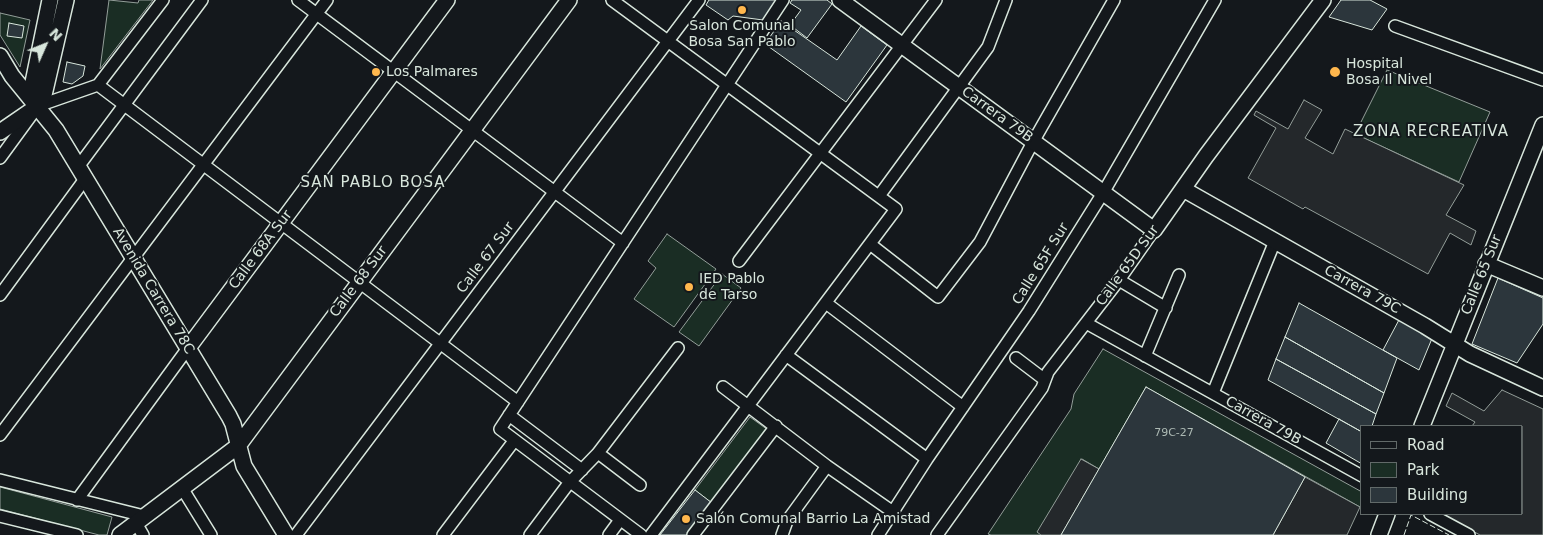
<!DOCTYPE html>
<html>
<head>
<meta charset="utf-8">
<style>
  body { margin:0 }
  #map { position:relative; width:1543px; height:535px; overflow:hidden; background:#14181c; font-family:"DejaVu Sans",sans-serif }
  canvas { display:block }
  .legend { position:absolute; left:1360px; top:425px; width:162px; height:90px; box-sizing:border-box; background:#14181c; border:1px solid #626a69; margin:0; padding:6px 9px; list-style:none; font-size:15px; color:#d8e6dc }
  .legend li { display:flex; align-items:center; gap:10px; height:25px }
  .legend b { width:25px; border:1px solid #626a69 }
  .north { position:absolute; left:20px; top:20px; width:50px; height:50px; -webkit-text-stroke:4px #14181c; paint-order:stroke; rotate:46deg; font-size:14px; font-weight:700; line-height:20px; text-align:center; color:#d8e6dc }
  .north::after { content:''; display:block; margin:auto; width:18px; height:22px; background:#d8e6dc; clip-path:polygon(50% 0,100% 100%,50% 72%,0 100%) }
</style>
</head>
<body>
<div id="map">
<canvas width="1543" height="535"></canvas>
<ul class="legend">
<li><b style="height:6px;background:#14181c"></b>Road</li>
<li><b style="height:14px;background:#1a2d24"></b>Park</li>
<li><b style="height:14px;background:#2c363c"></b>Building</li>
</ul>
<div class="north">N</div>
</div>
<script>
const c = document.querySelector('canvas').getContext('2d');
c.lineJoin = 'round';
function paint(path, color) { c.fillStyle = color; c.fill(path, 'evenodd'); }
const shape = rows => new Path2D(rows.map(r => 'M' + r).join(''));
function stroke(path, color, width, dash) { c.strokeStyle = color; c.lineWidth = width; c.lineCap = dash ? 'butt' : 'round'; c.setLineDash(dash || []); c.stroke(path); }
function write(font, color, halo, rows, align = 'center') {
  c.font = font + ' "DejaVu Sans",sans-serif'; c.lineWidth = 4; c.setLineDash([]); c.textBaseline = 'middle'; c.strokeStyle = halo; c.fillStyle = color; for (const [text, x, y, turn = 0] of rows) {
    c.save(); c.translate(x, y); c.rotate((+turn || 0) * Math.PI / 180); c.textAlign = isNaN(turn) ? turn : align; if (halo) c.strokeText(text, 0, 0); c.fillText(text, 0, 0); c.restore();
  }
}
const green = shape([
  [109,0,138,3,139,0,153,0,100,69,109,0],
  [0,13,30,20,20,67,0,35,0,13],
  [1387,70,1490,112,1459,182,1355,134,1387,70],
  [667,234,716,269,674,327,634,299,656,268,648,261,667,234],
  [722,274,741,288,699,346,679,332,722,274],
  [1103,349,1362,492,1362,502,1360,507,1146,387,1099,469,1082,459,1042,535,991,535,988,534,1071,409,1074,394,1103,349],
  [750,417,768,430,712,503,695,490,750,417],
  [0,487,112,517,107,535,99,535,0,509,0,487]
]);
const parking = shape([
  [1304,100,1322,110,1305,138,1333,154,1345,129,1464,185,1446,215,1476,231,1471,245,1450,233,1428,274,1305,207,1303,209,1248,178,1276,128,1254,115,1256,111,1288,129,1304,100],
  [1502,390,1543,409,1543,535,1480,535,1441,514,1522,514,1522,426,1472,426,1475,422,1446,406,1452,393,1484,411,1502,390],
  [1081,459,1099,469,1061,535,1041,535,1037,532,1081,459],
  [1305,477,1360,507,1347,535,1273,535,1305,477]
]);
const building = shape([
  [709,0,777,0,763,20,733,16,728,20,706,5,709,0],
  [792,0,827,0,832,4,807,38,790,25,801,10,790,3,792,0],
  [1341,0,1370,0,1387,9,1372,30,1329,17,1341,0],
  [781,21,837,60,861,26,887,45,846,102,765,44,781,21],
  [9,23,24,26,22,38,7,36,9,23],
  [67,62,85,66,83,76,72,84,63,82,67,62],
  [1498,278,1543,298,1543,324,1517,363,1472,344,1498,278],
  [1299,303,1397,358,1384,393,1285,337,1299,303],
  [1400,318,1433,336,1419,370,1383,350,1400,318],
  [1285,337,1384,393,1376,414,1276,359,1285,337],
  [1276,359,1376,414,1372,426,1362,426,1362,432,1268,380,1276,359],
  [1146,387,1305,477,1273,535,1061,535,1146,387],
  [1339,419,1362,432,1362,464,1326,443,1339,419],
  [695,490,712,503,688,535,660,535,695,490]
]);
const street = shape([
  [298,0,623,243],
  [612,0,896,209,651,535],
  [1395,26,1543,80],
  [98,85,518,402],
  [0,158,38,106,98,85,163,0],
  [78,167,202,0],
  [879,196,988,47,1006,0],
  [870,244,938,297,980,242,1033,142,1114,0],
  [739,261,936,0],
  [1119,280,1166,308],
  [0,295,85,179],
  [826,303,963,407],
  [1086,323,1362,476],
  [786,355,927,459],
  [1145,356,1179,275],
  [1016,358,1045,380],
  [723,387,827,466,893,512],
  [1213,393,1275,241],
  [509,415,582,470],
  [0,435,327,0],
  [598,453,640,485],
  [0,480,144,516],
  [182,488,211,535],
  [77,500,188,348],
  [1430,514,1469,535],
  [0,516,77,535],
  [136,523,143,535],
  [296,535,699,0],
  [443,535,514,441],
  [530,535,569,483,598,453,678,348],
  [609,535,620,520],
  [641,535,500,429,783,0],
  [693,535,776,426],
  [782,535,787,521,827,466],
  [878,535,927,459,1029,311,1103,193,1215,0],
  [937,535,1042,388,1048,372,1119,280,1154,230]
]);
const secondary = shape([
  [840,0,1154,230,1206,156,1323,0],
  [0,56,12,76,56,130,229,416,233,424,244,466,286,535],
  [30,97,50,0],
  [0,132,38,106,44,95,66,0],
  [1183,189,1425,326,1470,354,1543,388],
  [1486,264,1543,288],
  [188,348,447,0],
  [1422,426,1543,125],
  [120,535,238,446,569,0],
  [1379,535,1387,514]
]);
const fence = shape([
  [1404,535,1411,515,1449,535]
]);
const markers = [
  [742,10,5,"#ffb74d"],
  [376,72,5,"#ffb74d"],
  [1335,72,6,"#ffb74d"],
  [689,287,5,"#ffb74d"],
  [686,519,5,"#ffb74d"]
];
const numberNames = [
  ["79C-27",1174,433]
];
const poiNames = [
  ["Salon Comunal",742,26,"center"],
  ["Bosa San Pablo",742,42,"center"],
  ["Hospital",1346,64],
  ["Bosa Il Nivel",1346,80],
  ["Los Palmares",386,72],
  ["IED Pablo",699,279],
  ["de Tarso",699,295],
  ["Salón Comunal Barrio La Amistad",696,519]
];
const streetNames = [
  ["Carrera 79B",997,115,36],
  ["Calle 68A Sur",261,250,-53],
  ["Calle 67 Sur",486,258,-53],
  ["Calle 65F Sur",1041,264,-58],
  ["Calle 65D Sur",1128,266,-54],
  ["Calle 65 Sur",1482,275,-68],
  ["Calle 68 Sur",359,282,-53],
  ["Carrera 79C",1362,290,29],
  ["Avenida Carrera 78C",153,291,59],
  ["Carrera 79B",1263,421,29]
];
const neighbourhoodNames = [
  ["ZONA RECREATIVA",1431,132],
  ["SAN PABLO BOSA",373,183]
];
paint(green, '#1a2d24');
stroke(green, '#939e99', 1);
paint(parking, '#24282b');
stroke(parking, '#939e99', 1);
paint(building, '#2c363c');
stroke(building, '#d8e6dc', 1);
stroke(street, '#d8e6dc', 14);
stroke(secondary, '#d8e6dc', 18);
stroke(street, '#14181c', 11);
stroke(secondary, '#14181c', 15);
stroke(fence, '#d8e6dc', 1, [6, 2.5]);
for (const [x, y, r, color] of markers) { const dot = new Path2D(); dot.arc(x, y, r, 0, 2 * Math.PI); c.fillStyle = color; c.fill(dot); stroke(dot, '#14181c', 2); }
write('11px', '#adbab4', null, numberNames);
write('14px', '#d8e6dc', '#14181c', poiNames, 'left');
write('14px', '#d8e6dc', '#14181c', streetNames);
c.letterSpacing = '1px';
write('15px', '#d8e6dc', '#14181c', neighbourhoodNames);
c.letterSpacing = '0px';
</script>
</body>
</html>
